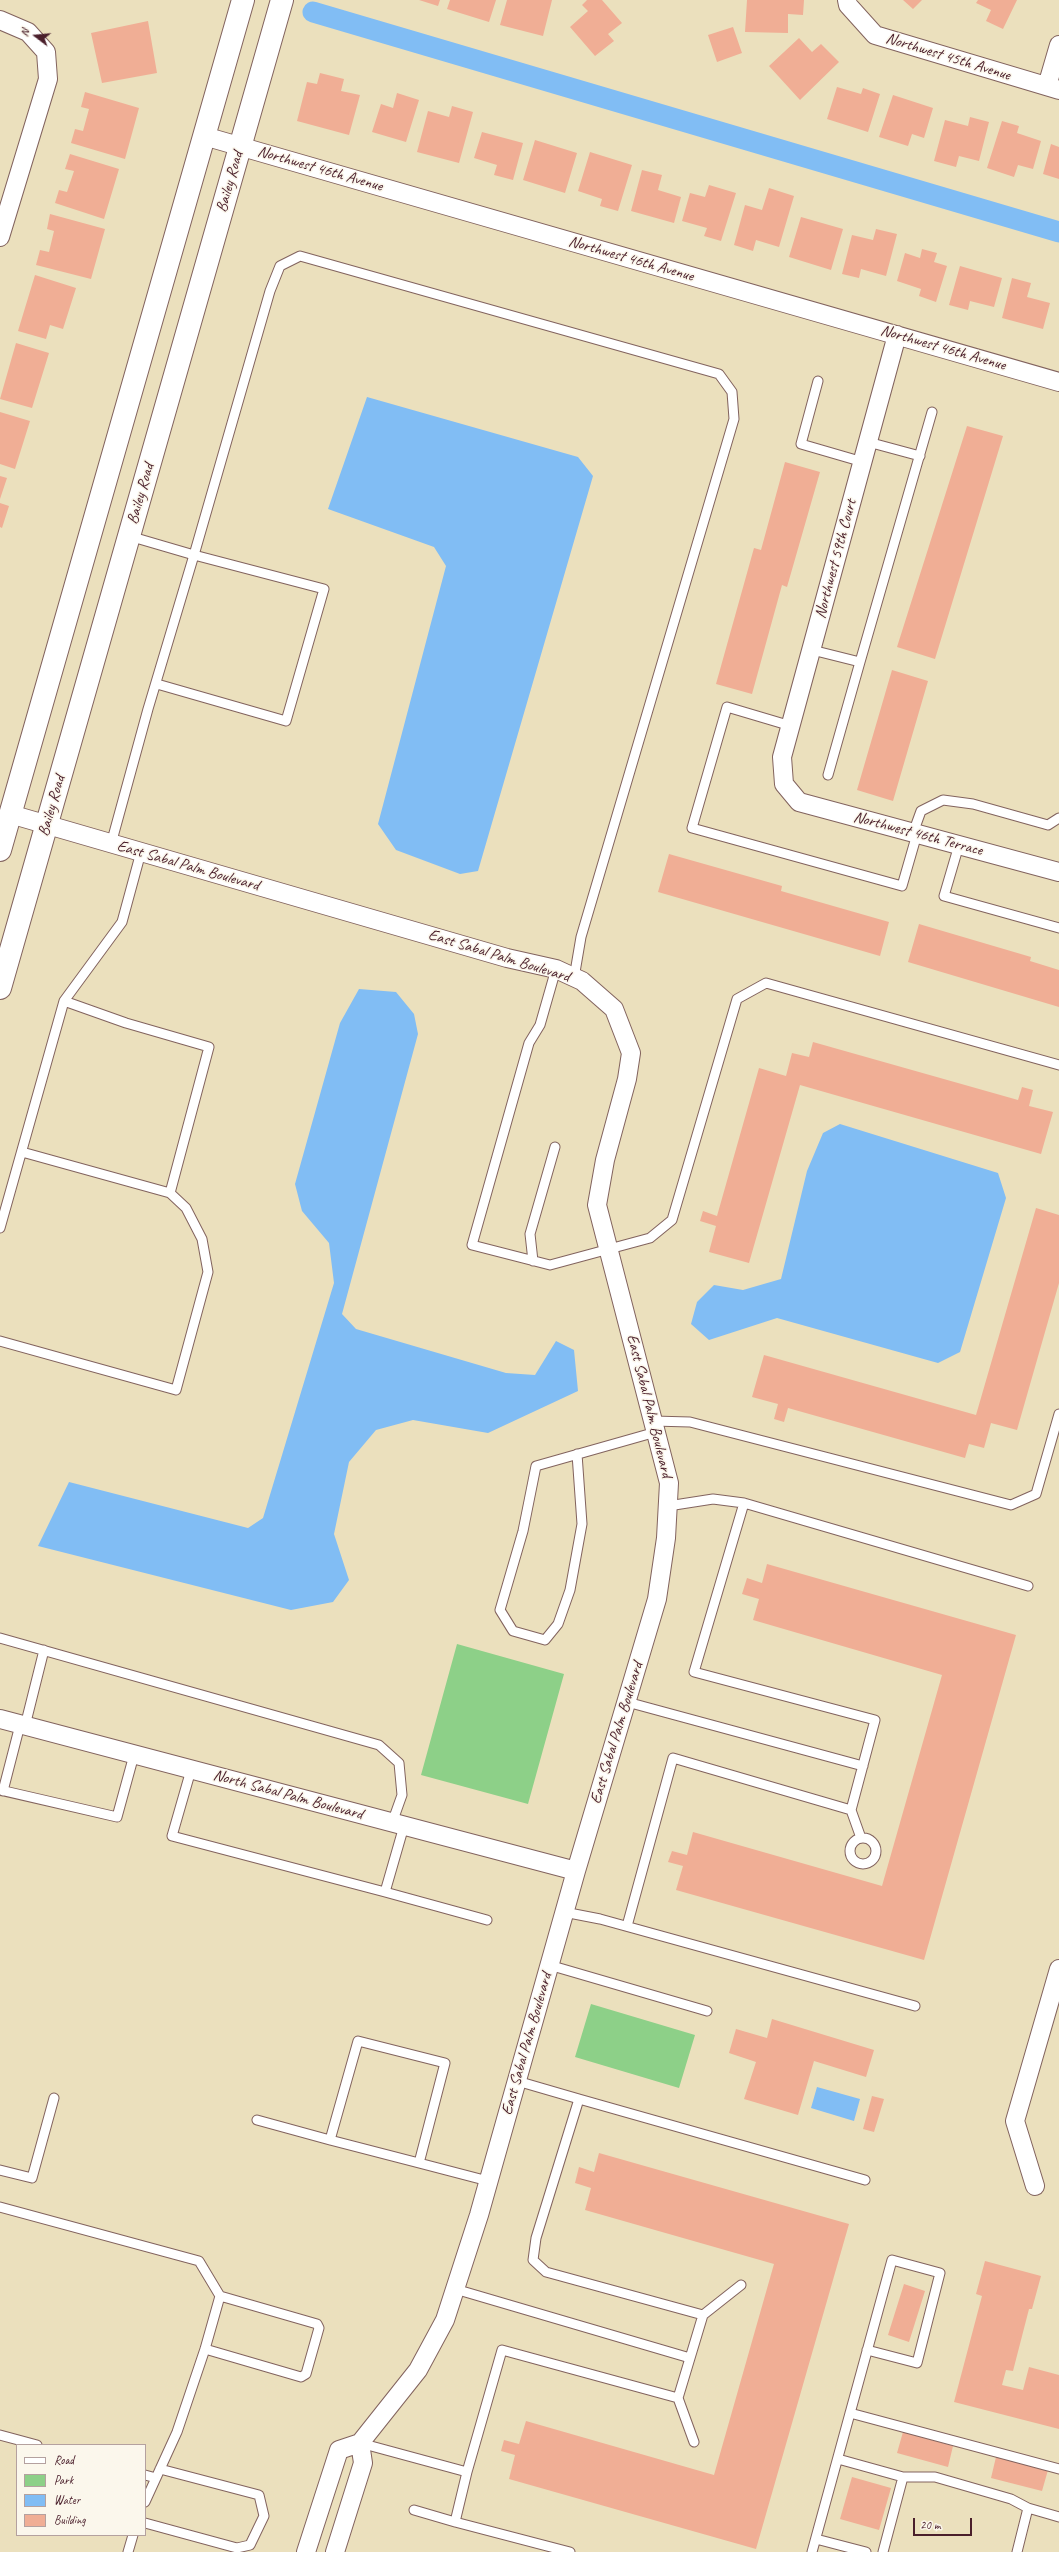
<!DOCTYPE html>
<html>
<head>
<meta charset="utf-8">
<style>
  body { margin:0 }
  #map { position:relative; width:1059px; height:2552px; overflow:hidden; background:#ebe0bd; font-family:Caveat,sans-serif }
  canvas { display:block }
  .legend { position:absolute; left:16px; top:2444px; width:130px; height:92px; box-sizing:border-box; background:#fbf7ec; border:1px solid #b4a19f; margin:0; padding:5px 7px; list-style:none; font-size:12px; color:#4a1f2b }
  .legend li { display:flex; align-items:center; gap:8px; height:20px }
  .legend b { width:20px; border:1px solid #b4a19f }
  .north { position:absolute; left:16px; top:16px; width:40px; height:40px; -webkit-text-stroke:3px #fbf7ec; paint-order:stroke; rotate:286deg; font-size:11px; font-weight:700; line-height:16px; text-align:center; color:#4a1f2b }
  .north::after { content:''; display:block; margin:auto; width:14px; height:18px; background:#4a1f2b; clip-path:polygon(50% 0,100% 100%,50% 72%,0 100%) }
  .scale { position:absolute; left:913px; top:2518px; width:59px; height:18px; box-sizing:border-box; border:2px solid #4a1f2b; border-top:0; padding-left:5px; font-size:12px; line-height:14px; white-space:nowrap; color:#4a1f2b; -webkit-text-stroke:3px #fbf7ec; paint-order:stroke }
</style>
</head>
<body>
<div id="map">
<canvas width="1059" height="2552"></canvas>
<ul class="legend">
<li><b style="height:5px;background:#fff"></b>Road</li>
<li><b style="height:11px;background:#8dd088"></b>Park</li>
<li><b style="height:11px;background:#81bdf4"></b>Water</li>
<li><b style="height:11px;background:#f0ae95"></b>Building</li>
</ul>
<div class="north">N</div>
<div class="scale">20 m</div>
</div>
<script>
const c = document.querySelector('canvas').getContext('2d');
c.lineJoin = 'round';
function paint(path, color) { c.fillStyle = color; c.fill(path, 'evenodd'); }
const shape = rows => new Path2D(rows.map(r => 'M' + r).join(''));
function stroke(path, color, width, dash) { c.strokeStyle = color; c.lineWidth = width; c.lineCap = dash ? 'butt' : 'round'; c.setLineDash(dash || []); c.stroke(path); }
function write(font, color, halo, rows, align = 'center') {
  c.font = font + ' Caveat,sans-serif'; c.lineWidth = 3; c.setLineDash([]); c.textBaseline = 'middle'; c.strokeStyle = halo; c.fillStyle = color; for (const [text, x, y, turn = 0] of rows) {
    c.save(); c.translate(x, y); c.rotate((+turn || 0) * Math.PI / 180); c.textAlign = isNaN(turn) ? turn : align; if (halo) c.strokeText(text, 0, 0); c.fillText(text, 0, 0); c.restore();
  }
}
const green = shape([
  [457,1644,564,1674,528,1804,421,1775],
  [591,2004,695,2035,679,2088,575,2057]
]);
const water = shape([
  [367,397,578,457,593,476,478,871,460,874,396,850,378,824,446,566,434,547,328,509],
  [359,989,396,992,414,1014,418,1034,342,1314,356,1329,506,1373,535,1375,556,1341,574,1350,578,1391,488,1433,413,1420,376,1430,349,1462,334,1534,349,1580,333,1602,291,1610,38,1546,69,1482,248,1528,263,1518,334,1283,329,1243,302,1211,295,1184,340,1023],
  [840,1124,998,1173,1006,1198,960,1352,938,1363,777,1318,709,1340,691,1324,697,1302,714,1285,743,1290,781,1279,807,1171,823,1133],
  [817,2087,860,2099,854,2121,811,2108]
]);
const canal = shape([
  [313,12,1059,232]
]);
const building = shape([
  [419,0,440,0,438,6],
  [450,0,496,0,489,22,447,9],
  [507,0,552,0,543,36,500,25],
  [587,0,602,0,622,23,608,34,614,41,595,56,570,27,588,11,582,5],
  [747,0,804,0,803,15,788,14,788,33,745,32],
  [903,0,922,0,913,9],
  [978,0,1017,0,1003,29,986,21,991,10,976,3],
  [148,21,157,73,102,83,91,33],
  [733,27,742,53,717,62,708,35],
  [799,38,812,52,821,44,839,62,800,100,769,66],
  [320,73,344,79,341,91,360,95,349,135,297,121,307,82,317,84],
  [837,87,861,94,863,88,880,94,868,132,827,119],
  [85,92,139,108,125,159,71,143,75,129,83,131,89,109,81,107],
  [397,93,419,100,406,142,372,132,381,104,393,108],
  [893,95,933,108,924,138,912,134,908,146,879,137],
  [452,106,473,112,459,163,417,152,428,111,449,117],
  [970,117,989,122,979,161,959,156,956,167,934,161,945,120,968,126],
  [1002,121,1019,126,1017,133,1041,141,1033,169,1018,165,1014,177,987,168],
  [482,132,523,143,513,180,494,175,497,165,474,158],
  [535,140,577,153,565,193,523,180],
  [1051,144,1059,147,1059,179,1043,174],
  [590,152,632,165,618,211,600,206,602,199,578,191],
  [70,154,119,169,104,219,55,203,59,190,67,192,74,171,65,169],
  [642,170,662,175,658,190,681,197,674,223,631,211],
  [709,185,736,193,721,241,704,236,707,228,682,221,690,193,705,197],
  [769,188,794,196,779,247,756,240,753,251,734,245,745,205,762,210],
  [50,214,105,229,91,279,36,265,40,250,49,252,54,231,47,229],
  [801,217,843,229,831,270,789,257],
  [876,229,897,234,886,276,861,269,859,278,842,274,852,235,873,240],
  [922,249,937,253,934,262,947,266,936,302,919,296,921,289,897,281,905,253,920,258],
  [960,266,1002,278,994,307,970,301,968,310,949,305],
  [35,275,76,288,63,329,50,325,46,339,18,331],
  [1012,278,1031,283,1027,297,1050,303,1043,329,1002,318],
  [16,343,49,353,32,408,0,399],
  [0,412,30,421,15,469,0,464],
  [967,426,1003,436,935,659,897,647],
  [785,462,820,472,787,587,782,585,752,694,716,684,754,548,761,550],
  [0,476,7,478,0,499],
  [0,503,9,506,2,528,0,527],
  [892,670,928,681,893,801,857,790],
  [669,854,782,886,781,891,889,922,880,956,658,892],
  [919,924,1031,957,1030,961,1059,970,1059,1007,908,962],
  [813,1042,1018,1100,1022,1087,1033,1090,1029,1106,1053,1112,1041,1154,800,1085,749,1263,709,1252,716,1226,700,1221,703,1211,717,1216,759,1068,786,1076,792,1053,809,1057],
  [1036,1208,1059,1215,1059,1283,1017,1430,991,1423,984,1448,969,1444,965,1458,788,1408,784,1422,774,1419,778,1404,752,1397,764,1355,976,1415],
  [767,1564,1016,1635,924,1960,676,1890,683,1866,668,1862,672,1851,687,1855,693,1832,882,1886,942,1675,753,1620,759,1599,742,1594,747,1578,762,1583],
  [772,2019,874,2050,866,2077,814,2061,798,2115,744,2099,756,2062,729,2053,736,2029,767,2038],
  [872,2096,884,2099,874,2132,863,2129],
  [599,2153,849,2224,756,2549,509,2479,515,2455,501,2451,504,2440,519,2444,526,2421,714,2475,774,2264,585,2210,591,2188,575,2183,579,2167,594,2172],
  [985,2261,1041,2276,1032,2309,1029,2309,1013,2371,1006,2370,1002,2385,1023,2390,1029,2367,1059,2375,1059,2429,954,2402,982,2296,976,2294],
  [904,2284,925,2291,909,2342,888,2335],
  [903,2432,953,2446,948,2467,897,2453],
  [996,2457,1048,2470,1042,2491,991,2478],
  [852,2477,891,2488,879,2530,840,2519]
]);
const service = shape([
  [818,381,801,444,863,462],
  [868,442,920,456],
  [129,536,194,555,270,291,280,266,300,256,719,374,732,392,734,419,581,937,574,978],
  [812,650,860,662,932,412],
  [791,726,727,707,692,828,902,886,917,834],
  [828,775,860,662],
  [913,833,921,811,943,800,973,804,1048,825,1059,818],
  [111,844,148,709,194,555,324,589,286,721,157,684],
  [959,845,944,896,1059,928],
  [556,969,540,1025,529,1043,472,1245,550,1265,650,1238,672,1220,737,999,766,983,1059,1065],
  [22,1152,170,1193,209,1047,126,1023,64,1001],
  [0,1228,64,1001,122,922,141,852],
  [533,1261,530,1234,555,1147],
  [0,1341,176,1390,208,1272,202,1239,186,1208,170,1193],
  [653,1421,690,1422,1011,1505,1036,1494,1059,1414],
  [577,1454,582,1524,570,1590,558,1624,545,1640,513,1631,500,1610,523,1531,536,1466,656,1432],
  [668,1506,713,1499,744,1503],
  [0,1638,379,1745,399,1763,402,1795,392,1823],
  [627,1702,863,1766],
  [25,1726,44,1650],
  [191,1770,172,1836,385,1892],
  [0,1790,117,1817,134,1755],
  [3,1791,20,1725],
  [851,1810,861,1838],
  [404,1826,385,1892,487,1920],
  '850 1851a13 13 0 1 1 26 0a13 13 0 1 1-26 0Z',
  [564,1912,600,1919,915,2006],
  [627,1926,673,1758,851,1810,875,1720,694,1672,744,1503,1028,1586],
  [549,1965,707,2011],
  [579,2099,865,2180],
  [257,2120,330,2140],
  [419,2163,330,2140,358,2041,445,2063,419,2163,488,2181],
  [0,2170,32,2178,54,2098],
  [0,2207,199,2261,220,2296],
  [455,2289,690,2358],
  [703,2315,741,2285],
  [678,2398,694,2442],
  [850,2413,1059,2469],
  [0,2435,37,2445],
  [360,2443,467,2472,455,2522,570,2552],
  [838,2459,903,2477,883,2552],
  [467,2472,502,2350,678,2398,703,2315,546,2272,533,2260,536,2238,579,2099,517,2081],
  [145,2475,156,2478],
  [903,2477,935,2477,1011,2499,1028,2508],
  [145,2502,177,2432,205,2349,220,2296,317,2324,319,2328,306,2374,301,2377,205,2349],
  [414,2510,455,2522],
  [145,2523,237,2548,250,2545,264,2516,259,2495,160,2469],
  [816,2539,866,2552],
  [128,2552,133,2535],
  [812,2552,892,2260,940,2273,917,2363,867,2350],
  [1017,2552,1028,2508,1059,2517]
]);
const minor = shape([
  [847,0,848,5,875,35,1059,90],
  [0,20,28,32,46,52,48,79,0,237],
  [1047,86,1059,45],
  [204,136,1059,382],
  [897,335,782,757,784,784,799,802,1059,872],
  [10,814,507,958,556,969,582,981,614,1009,631,1053,627,1079,605,1160,597,1205,669,1483,666,1538,657,1599,576,1871,479,2215,445,2320,418,2370,360,2443,339,2450,306,2552],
  [0,1719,576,1871],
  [1035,2186,1015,2121,1059,1969],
  [335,2552,363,2463,360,2443]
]);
const tertiary = shape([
  [0,850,243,0],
  [0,988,282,0]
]);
const streetNames = [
  ["Northwest 45th Avenue",948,57,17],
  ["Northwest 46th Avenue",320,169,16],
  ["Bailey Road",230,182,-74],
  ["Northwest 46th Avenue",631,259,16],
  ["Northwest 46th Avenue",943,348,16],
  ["Bailey Road",141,494,-74],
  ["Northwest 59th Court",836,559,-75],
  ["Bailey Road",52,806,-74],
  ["Northwest 46th Terrace",918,834,15],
  ["East Sabal Palm Boulevard",188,866,16],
  ["East Sabal Palm Boulevard",499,956,17],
  ["East Sabal Palm Boulevard",649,1406,76],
  ["East Sabal Palm Boulevard",617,1733,-73],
  ["North Sabal Palm Boulevard",288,1795,15],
  ["East Sabal Palm Boulevard",527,2044,-74]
];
paint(green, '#8dd088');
paint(water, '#81bdf4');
stroke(canal, '#81bdf4', 21);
paint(building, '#f0ae95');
stroke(service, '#82635e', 11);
stroke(minor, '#82635e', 20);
stroke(tertiary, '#82635e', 24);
stroke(service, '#fff', 9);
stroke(minor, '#fff', 18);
stroke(tertiary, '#fff', 22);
write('16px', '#4a1f2b', '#fbf7ec', streetNames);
</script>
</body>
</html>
